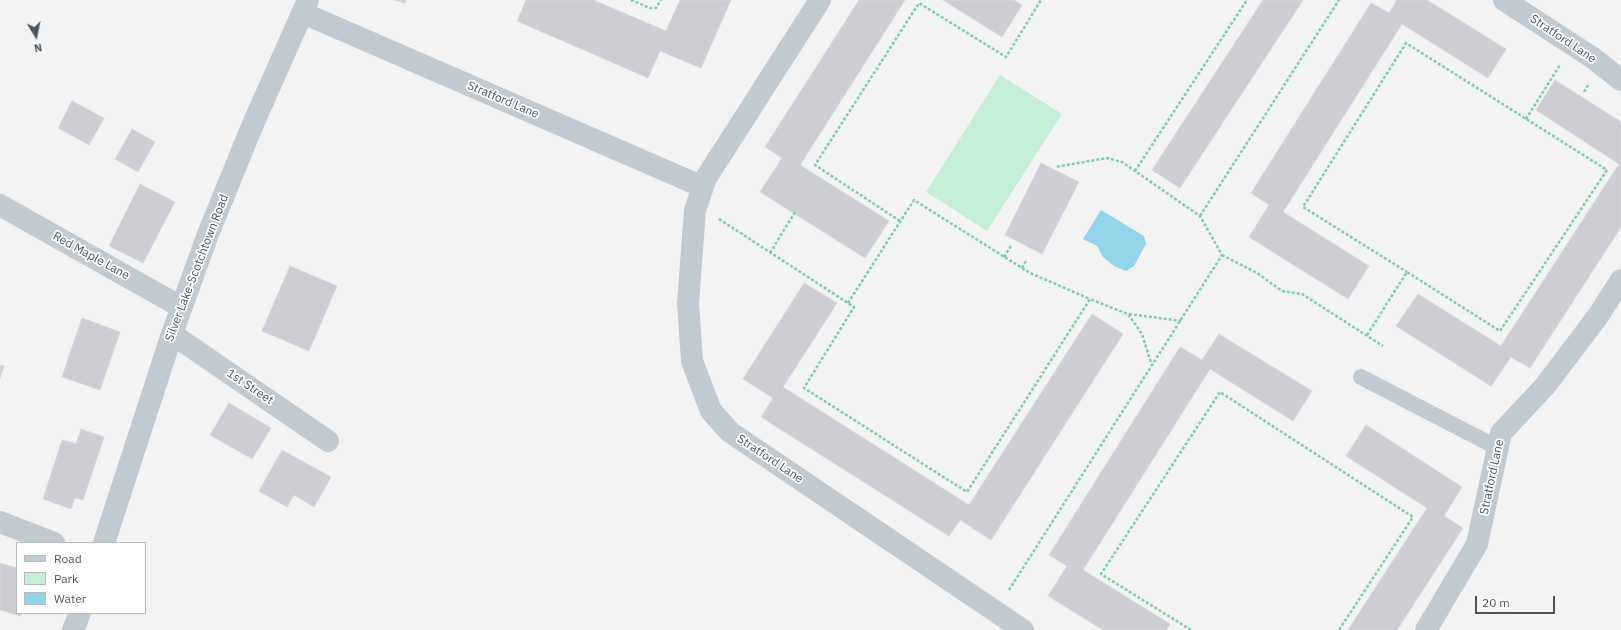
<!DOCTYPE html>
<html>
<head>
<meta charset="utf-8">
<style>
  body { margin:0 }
  #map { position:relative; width:1621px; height:630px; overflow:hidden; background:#f4f3f3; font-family:"IBM Plex Sans",sans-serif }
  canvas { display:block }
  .legend { position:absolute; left:16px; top:542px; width:130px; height:72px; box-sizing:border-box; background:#fff; border:1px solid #b7bbbf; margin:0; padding:5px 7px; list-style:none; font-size:12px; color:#4a5560 }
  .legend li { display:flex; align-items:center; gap:8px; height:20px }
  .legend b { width:20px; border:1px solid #b7bbbf }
  .north { position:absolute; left:16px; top:16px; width:40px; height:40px; -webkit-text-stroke:3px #fff; paint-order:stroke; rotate:170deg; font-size:11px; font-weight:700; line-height:16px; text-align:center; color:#4a5560 }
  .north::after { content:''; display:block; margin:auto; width:14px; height:18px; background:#4a5560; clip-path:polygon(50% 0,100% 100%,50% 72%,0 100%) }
  .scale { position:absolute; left:1475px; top:596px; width:80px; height:18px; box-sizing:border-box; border:2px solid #4a5560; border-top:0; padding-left:5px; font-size:12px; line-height:14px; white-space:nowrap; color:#4a5560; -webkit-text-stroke:3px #fff; paint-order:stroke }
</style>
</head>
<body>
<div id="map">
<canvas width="1621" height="630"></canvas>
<ul class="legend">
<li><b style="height:5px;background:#c1c9d1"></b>Road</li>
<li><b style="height:11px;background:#c4efd6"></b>Park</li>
<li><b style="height:11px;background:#92d5eb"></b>Water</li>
</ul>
<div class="north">N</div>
<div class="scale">20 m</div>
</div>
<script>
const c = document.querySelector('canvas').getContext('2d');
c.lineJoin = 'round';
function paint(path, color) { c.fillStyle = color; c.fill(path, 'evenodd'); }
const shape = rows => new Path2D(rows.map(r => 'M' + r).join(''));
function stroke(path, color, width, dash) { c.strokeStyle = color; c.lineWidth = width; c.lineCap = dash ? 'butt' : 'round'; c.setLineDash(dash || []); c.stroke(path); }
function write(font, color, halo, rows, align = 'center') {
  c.font = font + ' "IBM Plex Sans",sans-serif'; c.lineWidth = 3.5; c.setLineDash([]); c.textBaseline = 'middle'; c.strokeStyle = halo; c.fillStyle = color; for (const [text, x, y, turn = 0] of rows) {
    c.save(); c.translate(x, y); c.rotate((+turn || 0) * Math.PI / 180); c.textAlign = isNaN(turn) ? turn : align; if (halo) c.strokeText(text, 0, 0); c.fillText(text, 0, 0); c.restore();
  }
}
const green = shape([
  [1000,75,1062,114,987,231,926,192]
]);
const water = shape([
  [1101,210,1144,236,1146,244,1134,266,1126,271,1114,266,1103,257,1097,246,1083,239]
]);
const building = shape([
  [394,0,406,0,405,3,394,0],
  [526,0,593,0,666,31,680,0,731,0,701,68,660,51,648,78,517,21,526,0],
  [859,0,905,0,800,165,889,221,865,258,760,192,782,158,765,147,859,0],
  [943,0,1014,0,1022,5,1002,37,943,0],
  [1263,0,1303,0,1180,188,1152,170,1263,0],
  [1397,0,1427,0,1506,49,1488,78,1402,24,1283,212,1369,266,1348,299,1249,237,1269,205,1251,193,1371,3,1389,13,1397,0],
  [1555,80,1621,122,1621,227,1530,368,1511,357,1491,386,1396,326,1418,294,1501,346,1619,164,1536,110,1555,80],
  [72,101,104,118,89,145,58,128,72,101],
  [132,129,155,142,138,172,115,159,132,129],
  [1041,163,1079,182,1042,254,1005,235,1041,163],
  [140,184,175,202,143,263,109,246,140,184],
  [290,266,337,286,309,351,262,331,290,266],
  [804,283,837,303,783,387,969,505,1092,314,1123,334,991,540,960,520,949,536,761,417,773,398,743,379,804,283],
  [82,318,120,332,100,390,62,377,82,318],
  [1219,334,1312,391,1293,421,1210,369,1083,570,1170,624,1166,630,1103,630,1048,596,1067,566,1049,555,1180,347,1202,360,1219,334],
  [0,365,4,366,0,378,0,365],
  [229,403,271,428,252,459,210,435,229,403],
  [1366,425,1462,487,1444,516,1463,528,1397,630,1348,630,1427,508,1346,456,1366,425],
  [81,429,104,437,83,500,75,498,71,509,43,499,62,440,76,444,81,429],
  [282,450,331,477,314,507,294,495,287,507,259,491,282,450],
  [0,563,17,568,17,613,22,613,21,616,0,610,0,563]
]);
const path = shape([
  [631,0,650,8,656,8,661,0],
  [1584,92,1588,85],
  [1526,119,1560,65],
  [1135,171,1247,0],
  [1200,216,1339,0],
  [719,219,854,307,804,388,967,492,1090,299,1128,314,1142,334,1152,366],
  [900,221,815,165,919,3,1006,57,1041,0],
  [770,253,795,212],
  [1222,255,1257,273,1282,291,1302,294,1383,346],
  [1004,257,1011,246],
  [1022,268,1027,259],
  [848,303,914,200,1030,273,1090,299],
  [1129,314,1181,321],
  [1367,335,1407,272,1500,331,1607,170,1406,43,1303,207,1407,272],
  [1009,590,1222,255,1200,216,1122,162,1107,158,1055,167],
  [1191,630,1101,574,1220,392,1413,517,1339,630]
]);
const service = shape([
  [1361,377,1498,448]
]);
const minor = shape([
  [820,0,706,178,695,210,688,303,692,361,711,411,730,432,1023,630],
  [1504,0,1593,58,1621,80],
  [303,13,703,187],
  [0,205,181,307],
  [172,334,328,441],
  [0,522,54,543],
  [1426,630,1477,544,1501,433,1545,386,1598,316,1621,280]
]);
const tertiary = shape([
  [104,543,172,334,208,234,253,124,308,0],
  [73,630,80,613]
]);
const streetNames = [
  ["Stratford Lane",1563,39,34],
  ["Stratford Lane",503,100,23],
  ["Red Maple Lane",91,256,29],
  ["Silver Lake-Scotchtown Road",197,268,-69],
  ["1st Street",250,387,34],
  ["Stratford Lane",770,459,34],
  ["Stratford Lane",1492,477,-78]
];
paint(green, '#c4efd6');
paint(water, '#92d5eb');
paint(building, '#cdced4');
stroke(building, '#d7d8dd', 1);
stroke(path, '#7ccda8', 2.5, [3, 2]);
stroke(service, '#c1c9d1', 16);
stroke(minor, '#c1c9d1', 22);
stroke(tertiary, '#c1c9d1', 22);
write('12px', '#4a5560', '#fff', streetNames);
</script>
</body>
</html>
